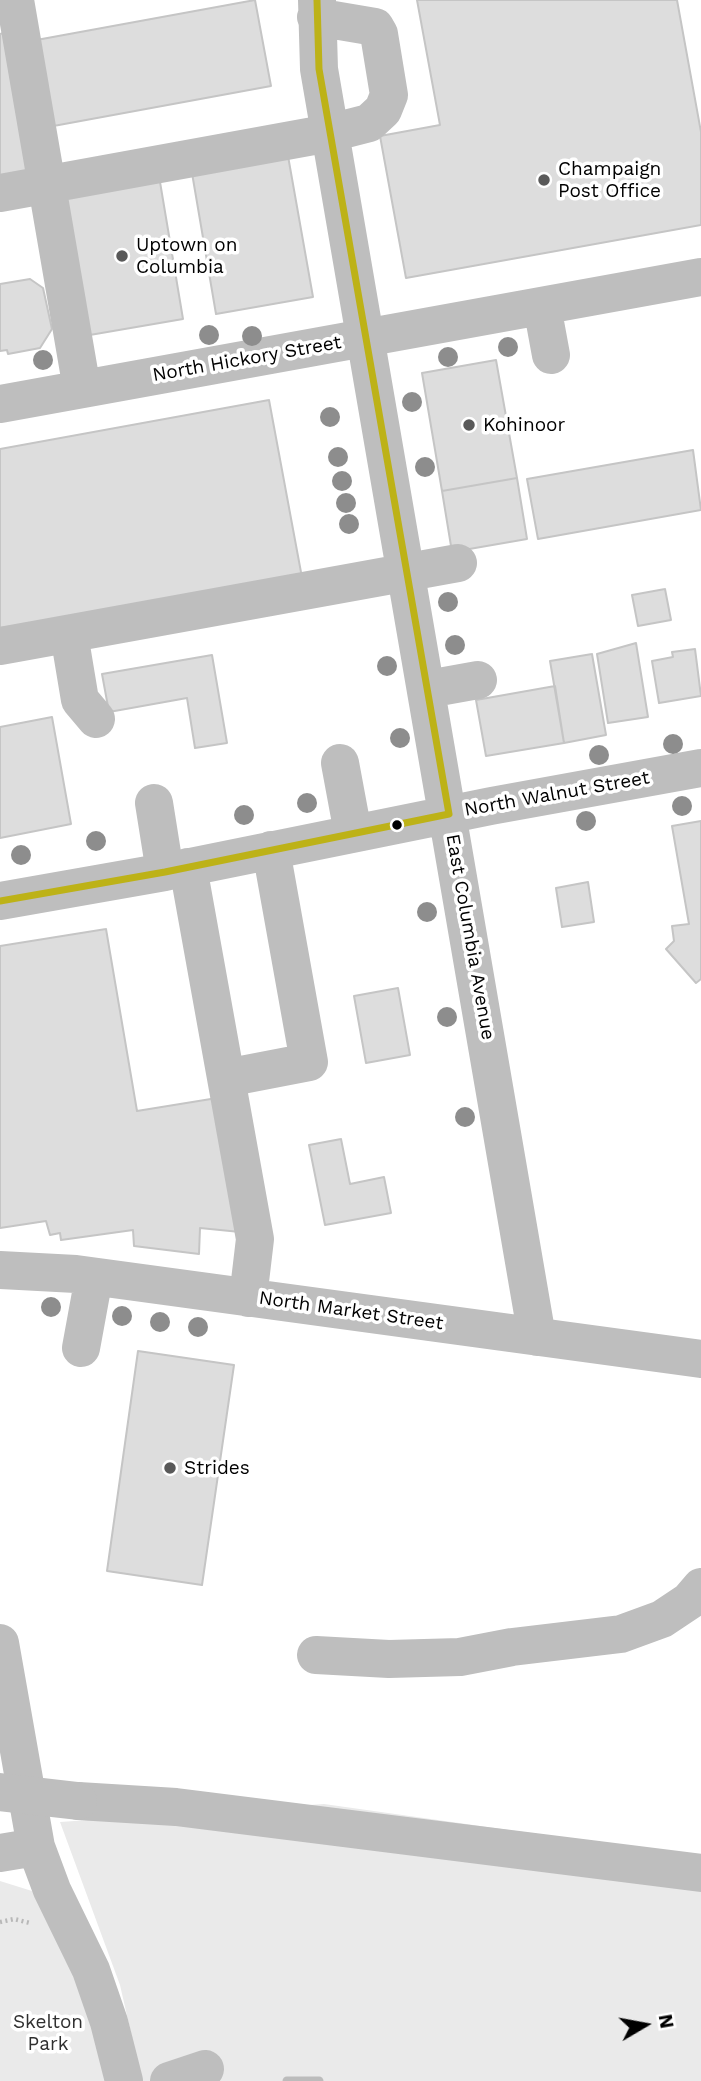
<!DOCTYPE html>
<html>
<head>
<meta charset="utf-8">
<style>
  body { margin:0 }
  #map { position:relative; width:701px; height:2081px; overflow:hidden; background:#fff; font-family:"Work Sans",sans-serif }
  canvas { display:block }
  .north { position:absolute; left:610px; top:1990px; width:70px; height:70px; -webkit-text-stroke:5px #fff; paint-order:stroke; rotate:80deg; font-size:19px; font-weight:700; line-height:28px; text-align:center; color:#000 }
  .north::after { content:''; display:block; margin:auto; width:24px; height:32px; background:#000; clip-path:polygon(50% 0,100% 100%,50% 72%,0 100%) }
</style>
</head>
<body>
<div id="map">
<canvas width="701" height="2081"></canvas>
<div class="north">N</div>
</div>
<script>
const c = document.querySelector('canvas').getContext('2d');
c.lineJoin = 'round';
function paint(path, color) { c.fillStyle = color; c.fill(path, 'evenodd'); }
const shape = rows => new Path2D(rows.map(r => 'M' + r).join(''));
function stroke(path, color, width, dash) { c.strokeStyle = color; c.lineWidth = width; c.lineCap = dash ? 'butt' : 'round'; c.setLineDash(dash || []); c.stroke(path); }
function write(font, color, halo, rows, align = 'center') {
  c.font = font + ' "Work Sans",sans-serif'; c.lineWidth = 7; c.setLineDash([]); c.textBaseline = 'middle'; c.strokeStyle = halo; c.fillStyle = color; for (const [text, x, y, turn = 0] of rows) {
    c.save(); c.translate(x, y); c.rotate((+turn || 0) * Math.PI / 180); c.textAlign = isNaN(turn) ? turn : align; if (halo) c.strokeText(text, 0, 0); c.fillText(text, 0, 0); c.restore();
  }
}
const green = shape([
  [324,1804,701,1857,701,2081,142,2081,120,1985,60,1822],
  [0,1881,32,1891,65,1948,98,2033,107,2081,0,2081]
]);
const stream = shape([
  [287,2081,319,2081]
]);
const building = shape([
  [255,0,271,86,48,127,31,41,255,0],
  [417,0,677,0,701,132,701,225,406,278,380,136,440,125,417,0],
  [3,33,28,176,0,181,0,34,3,33],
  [288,156,313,297,216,314,192,173,288,156],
  [159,176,183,319,84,336,60,193,159,176],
  [30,279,43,288,52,329,40,348,8,354,7,350,0,351,0,284,30,279],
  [496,360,517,478,442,491,422,373,496,360],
  [269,400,303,583,0,628,0,449,269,400],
  [693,450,701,510,538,539,527,479,693,450],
  [517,478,527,539,452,552,442,491,517,478],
  [665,589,671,620,638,626,632,595,665,589],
  [636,643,648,717,608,723,597,654,636,643],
  [695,649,701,696,659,703,652,661,673,657,672,652,695,649],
  [592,654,606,735,564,743,550,661,592,654],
  [212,655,227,743,195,748,187,698,109,712,102,674,212,655],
  [555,686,564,743,486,756,476,700,555,686],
  [52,717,71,824,0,838,0,727,52,717],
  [701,821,701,979,696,983,666,949,674,941,672,926,689,924,672,826,701,821],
  [588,882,594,922,562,927,556,888,588,882],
  [106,929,137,1111,217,1098,240,1232,200,1228,199,1254,134,1246,133,1230,61,1240,60,1233,50,1235,46,1221,0,1228,0,946,106,929],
  [398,988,410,1055,366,1063,354,996,398,988],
  [341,1139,350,1184,384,1177,391,1213,325,1225,309,1145,341,1139],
  [138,1351,234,1365,202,1585,107,1571,138,1351]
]);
const path = shape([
  [0,1922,14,1919,30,1923]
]);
const minor = shape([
  [15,0,82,389],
  [317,0,319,69,537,1337],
  [0,193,330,133,369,123,383,110,389,95,379,34,375,27,316,17],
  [542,306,551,355],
  [0,404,701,277],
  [69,634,80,700,96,719],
  [0,646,458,563],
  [428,689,478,680],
  [340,763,353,833],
  [154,803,165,872],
  [188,867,255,1239,248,1298],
  [0,901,165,872,491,806,701,768],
  [226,1078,309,1062,271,850],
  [0,1270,76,1274,701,1359],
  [81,1348,94,1277],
  [0,1643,36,1847,52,1890,91,1970,109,2022,124,2081],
  [316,1655,389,1659,460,1657,512,1647,621,1634,662,1619,689,1601,701,1587],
  [78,1801,176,1807,701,1873],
  [0,1853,36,1847],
  [169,2081,205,2069]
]);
const minorBridge = shape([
  [0,1792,78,1801]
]);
const bus1 = shape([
  [0,901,165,872,449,814,319,69,317,0]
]);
const trees = [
  [209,335],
  [252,336],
  [508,347],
  [448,357],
  [43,360],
  [412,402],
  [330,417],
  [338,457],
  [425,467],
  [342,481],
  [346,503],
  [349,524],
  [448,602],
  [455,645],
  [387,666],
  [400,738],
  [673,744],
  [599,755],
  [307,803],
  [682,806],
  [244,815],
  [586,821],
  [96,841],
  [21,855],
  [427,912],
  [447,1017],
  [465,1117],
  [51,1307],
  [122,1316],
  [160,1322],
  [198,1327]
];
const markers = [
  [544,180,7,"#595959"],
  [122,256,7,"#595959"],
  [469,425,7,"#595959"],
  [397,825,6,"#000"],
  [170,1468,7,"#595959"]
];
const poiNames = [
  ["Champaign",558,169],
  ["Post Office",558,191],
  ["Uptown on",136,245],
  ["Columbia",136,267],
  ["Kohinoor",483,425],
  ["Strides",184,1468]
];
const streetNames = [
  ["North Hickory Street",247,359,-10],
  ["North Walnut Street",557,794,-10],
  ["East Columbia Avenue",470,937,80],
  ["North Market Street",351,1311,8]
];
const parkNames = [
  ["Skelton",48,2022],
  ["Park",48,2044]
];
paint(green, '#eaeaea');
stroke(stream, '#bcbcbc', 9);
paint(building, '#ddd');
stroke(building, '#c5c5c5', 2);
stroke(path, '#b8b8b8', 4.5, [2, 3.5]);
stroke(minor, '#bebebe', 38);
stroke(minorBridge, '#bebebe', 38);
stroke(bus1, '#bdb217', 7);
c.fillStyle = '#8d8d8d';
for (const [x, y] of trees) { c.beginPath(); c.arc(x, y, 10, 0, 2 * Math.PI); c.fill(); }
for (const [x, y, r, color] of markers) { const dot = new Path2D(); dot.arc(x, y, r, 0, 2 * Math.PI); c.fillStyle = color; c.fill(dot); stroke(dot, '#fff', 2.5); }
write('19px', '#000', '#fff', poiNames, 'left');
write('19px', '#000', '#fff', streetNames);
write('19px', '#303030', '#fff', parkNames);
</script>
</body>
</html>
